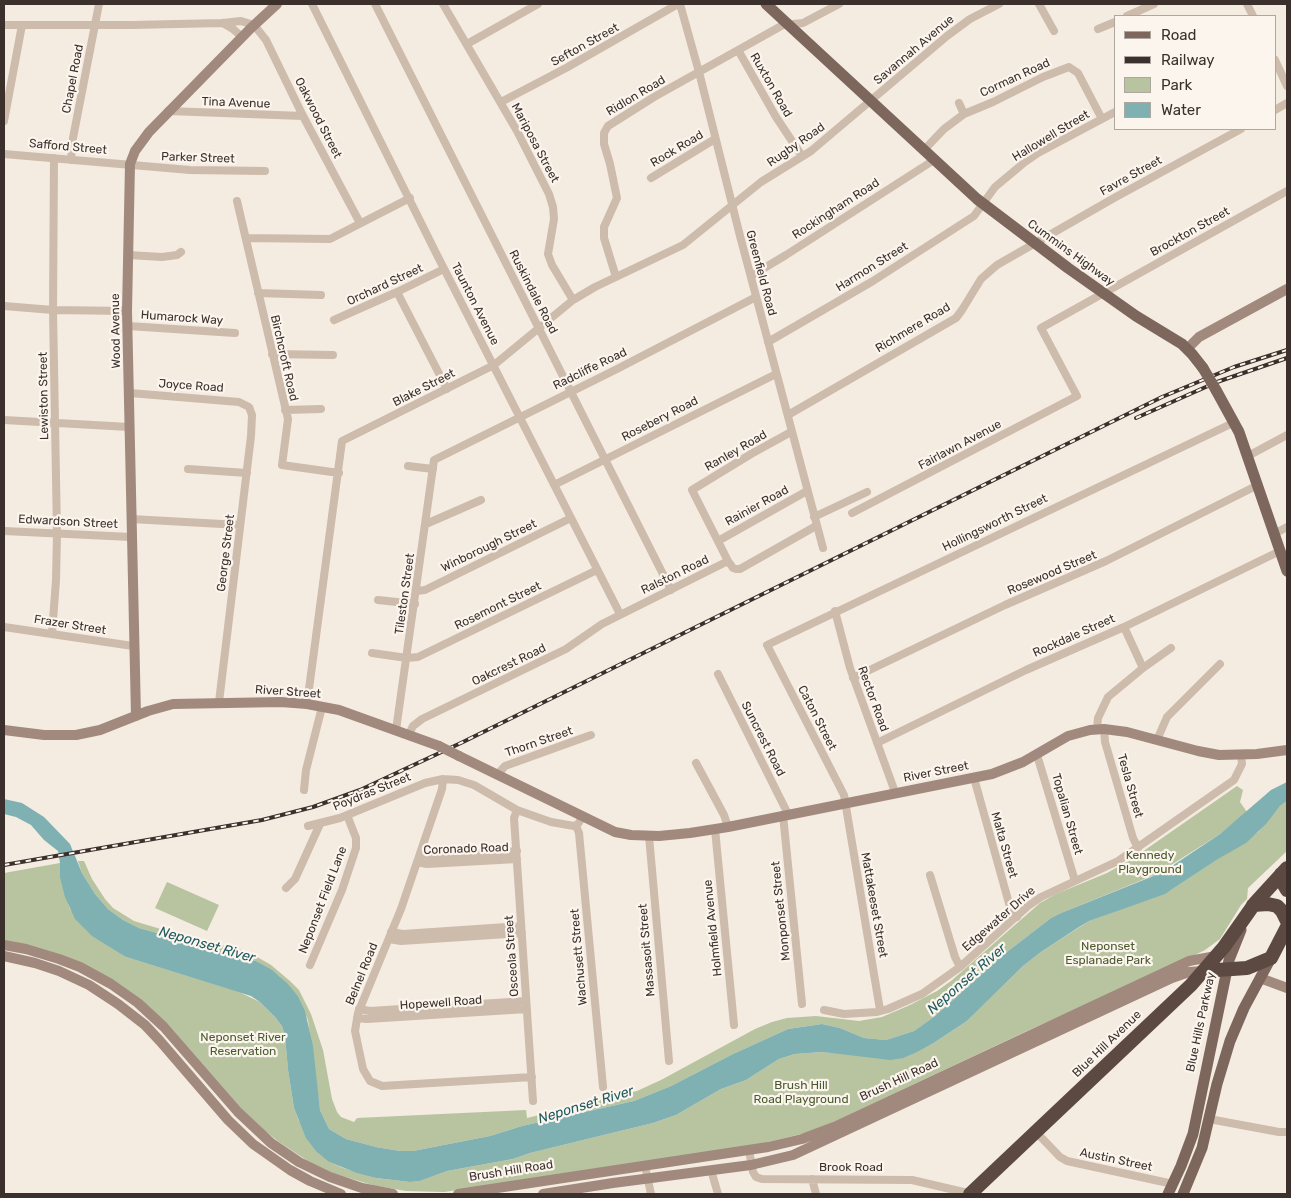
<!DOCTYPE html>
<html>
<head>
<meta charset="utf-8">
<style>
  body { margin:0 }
  #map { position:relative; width:1291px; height:1198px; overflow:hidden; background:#f4ebe1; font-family:Rubik,sans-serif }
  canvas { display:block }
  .frame { position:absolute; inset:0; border:5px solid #3b302b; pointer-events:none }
  .legend { position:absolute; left:1114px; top:15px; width:162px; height:115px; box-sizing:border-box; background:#fbf5ee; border:1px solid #aea6a0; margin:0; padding:6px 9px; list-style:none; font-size:15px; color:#3b302b }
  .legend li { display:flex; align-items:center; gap:10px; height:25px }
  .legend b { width:25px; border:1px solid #aea6a0 }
</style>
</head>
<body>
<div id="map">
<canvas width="1291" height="1198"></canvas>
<div class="frame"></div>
<ul class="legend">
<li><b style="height:6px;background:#7d675c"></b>Road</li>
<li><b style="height:6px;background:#3b302b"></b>Railway</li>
<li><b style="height:14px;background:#b8c4a0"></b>Park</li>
<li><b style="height:14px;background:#7fb0b2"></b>Water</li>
</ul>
</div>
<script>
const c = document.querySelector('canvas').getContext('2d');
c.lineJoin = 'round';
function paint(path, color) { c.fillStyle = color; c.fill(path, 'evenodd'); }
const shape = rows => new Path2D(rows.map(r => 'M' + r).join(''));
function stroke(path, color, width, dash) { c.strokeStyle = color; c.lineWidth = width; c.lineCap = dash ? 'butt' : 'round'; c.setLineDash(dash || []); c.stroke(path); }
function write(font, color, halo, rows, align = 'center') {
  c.font = font + ' Rubik,sans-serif'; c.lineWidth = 4.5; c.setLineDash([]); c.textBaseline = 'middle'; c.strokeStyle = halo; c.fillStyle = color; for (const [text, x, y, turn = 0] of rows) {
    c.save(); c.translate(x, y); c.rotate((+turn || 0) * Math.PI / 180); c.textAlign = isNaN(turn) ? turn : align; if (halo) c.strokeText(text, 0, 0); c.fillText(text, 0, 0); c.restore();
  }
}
const green = shape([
  [1237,786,1243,790,1240,802,1247,812,1220,834,1157,874,1061,913,1051,918,1003,955,935,1016,914,1031,886,1040,864,1038,840,1028,822,1024,788,1029,733,1054,671,1086,634,1101,522,1126,490,1136,413,1151,400,1151,376,1147,346,1139,329,1129,320,1110,308,1020,298,996,279,976,256,961,139,928,123,920,108,909,95,894,82,873,78,861,84,861,92,879,105,899,113,908,134,921,197,940,239,949,252,954,271,965,290,981,299,990,311,1014,323,1050,332,1099,337,1112,341,1117,354,1122,357,1118,526,1110,527,1118,637,1091,661,1080,755,1029,772,1022,787,1018,816,1016,859,1021,882,1017,910,1005,937,991,951,981,1040,903,1056,894,1107,873,1132,859],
  [1287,801,1287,851,1248,888,1247,899,1241,905,1220,939,1205,950,1181,962,1027,1031,829,1124,805,1133,760,1144,444,1192,406,1191,376,1186,335,1174,308,1161,279,1142,264,1130,241,1108,168,1024,131,993,4,941,4,873,60,863,60,878,70,909,126,957,239,992,260,1002,275,1017,282,1026,285,1036,288,1070,294,1108,299,1121,329,1162,343,1168,376,1178,410,1182,420,1181,447,1171,513,1159,530,1153,653,1123,676,1115,721,1089,746,1080,779,1059,795,1054,823,1052,904,1058,932,1044,967,1021,1023,966,1041,952,1089,921,1171,890,1258,832,1280,806],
  [167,882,219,905,207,931,155,908]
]);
const water = shape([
  [1287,782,1287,801,1280,806,1266,824,1246,843,1218,859,1165,894,1089,921,1079,927,1041,952,1023,966,967,1021,932,1044,917,1052,904,1058,890,1060,823,1052,795,1054,779,1059,746,1080,721,1089,676,1115,653,1123,530,1153,513,1159,447,1171,420,1181,410,1182,376,1178,357,1173,329,1162,316,1151,306,1138,294,1108,288,1070,285,1036,282,1026,275,1017,260,1002,251,996,126,957,92,936,75,919,65,897,60,878,60,863,58,851,44,840,31,825,16,817,4,814,4,799,22,803,44,817,70,844,82,873,95,894,108,909,123,920,139,928,256,961,272,970,287,983,298,996,305,1011,313,1046,320,1110,329,1129,346,1139,376,1147,400,1151,413,1151,490,1136,522,1126,634,1101,671,1086,733,1054,788,1029,822,1024,840,1028,864,1038,886,1040,914,1031,935,1016,1003,955,1051,918,1061,913,1151,877,1169,868,1220,834,1271,790]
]);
const street = shape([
  [312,4,436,253,620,614],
  [375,4,671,590],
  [443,4,517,131,549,194,553,207,554,219,548,254,552,265,573,300],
  [680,4,699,72,740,236,823,548],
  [1039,4,1054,31],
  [1247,4,1253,16],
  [1127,16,1154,4],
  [223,23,233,29,242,37],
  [4,25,132,25,223,23,241,21,254,25,266,40,303,116,360,223],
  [1098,29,1115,22],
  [467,44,538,4],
  [738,50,776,117,802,156],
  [1275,60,1287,86],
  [501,102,566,68,678,4],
  [959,103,964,114],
  [1275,110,1287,103],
  [168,111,303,116],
  [4,121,22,25],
  [923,151,944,129,964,114,993,102,1043,77,1069,67,1078,73,1102,119],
  [4,154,190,170,265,171],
  [71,160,73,138,99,4],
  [651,178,715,139],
  [237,201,288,419,282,465,339,473],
  [246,238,330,239,410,198],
  [128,255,162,257,177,255,181,252],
  [751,276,786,255,934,160],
  [616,277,604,238,604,227,617,198,610,164,604,144,604,133,608,126,654,97,783,25,803,23,839,4],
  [397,292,447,389],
  [258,293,321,295],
  [4,306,53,310,127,311],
  [334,320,397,292,444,269],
  [128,326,235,333],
  [768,342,873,281,974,216,995,187,1025,162,1038,153,1115,112],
  [272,354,333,355],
  [130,393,239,402,249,407,252,415,251,436,219,702],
  [285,410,321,409],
  [788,415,956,318,962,310,981,279,997,265,1114,198,1241,129],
  [4,420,129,427],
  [791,432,751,454,692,490,728,561,733,568,736,569,740,569,816,526],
  [1248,456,1287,435],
  [408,466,433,469],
  [188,469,247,473],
  [554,485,776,374],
  [852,513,1077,396,1041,328,1287,191],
  [814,517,867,492],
  [131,519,240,525],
  [426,524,481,500],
  [4,531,131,537],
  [1274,534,1287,527],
  [718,541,807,491],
  [416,591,425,590,571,518],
  [378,600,415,604],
  [835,611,850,668,895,792],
  [4,627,133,646],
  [1124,627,1143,668],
  [52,634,56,580,57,533,53,310,54,158],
  [372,653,407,658,418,657,597,570],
  [718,674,788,814],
  [853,678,1005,605,1106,561,1258,485],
  [307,704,342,441,494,365,573,300,595,287,683,245,761,182,811,151,947,36,970,19,999,4],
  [1097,729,1098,718,1108,697,1143,668,1171,648],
  [1104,729,1105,742,1133,838,1138,848],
  [396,730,434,460,617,369,756,297],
  [409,734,413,726,422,719,566,649,602,624,728,561],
  [1157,740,1167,717,1220,664],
  [877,743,1026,670,1124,627,1280,551],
  [1037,755,1075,881],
  [696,763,724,815,728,827],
  [498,774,505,766,591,735],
  [974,778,1010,907,1017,917],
  [443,779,442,789,401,909,358,1013,355,1031,363,1069,370,1081,382,1086,532,1077],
  [304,790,306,770,322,707],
  [517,810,514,818,533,1101],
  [783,815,802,1004],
  [308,826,340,818,425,783,443,779,458,780,474,785,517,810,551,822,574,826,578,824,583,816],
  [576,826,579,833,603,1087],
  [715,829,734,1025],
  [649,836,669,1061],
  [420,854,429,856,517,851],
  [417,862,427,864,517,859],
  [930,875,955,957,960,967],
  [286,888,295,879,320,824],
  [391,932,403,934,521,926],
  [389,939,401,941,522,933],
  [310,965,342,890,356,848,356,838,347,815],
  [359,1009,370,1011,526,1001],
  [824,1010,844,1014,877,1012,888,1009,922,994,960,967,1028,906,1041,897,1118,861,1234,780,1242,764,1241,755],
  [880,1010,844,795,767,645,1235,422],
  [357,1018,367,1019,527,1009],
  [1209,1119,1279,1132,1287,1132],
  [1036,1132,1060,1157,1067,1161,1173,1184],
  [749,1150,753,1172,756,1177,762,1179,912,1180,972,1194],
  [645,1166,651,1194],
  [711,1170,718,1194],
  [812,1179,816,1194]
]);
const secondary = shape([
  [1187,349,1199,337,1287,289],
  [136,716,127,311,130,164,135,151,149,132,251,28,277,4],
  [4,730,44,735,76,735,100,730,148,711,173,704,281,702,307,704,339,710,439,746],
  [459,756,615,832,631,835,659,836,690,833,728,827,992,774,1023,762,1068,736,1090,730,1104,729,1127,732,1198,751,1219,755,1257,754,1287,750],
  [4,945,26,949,59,959,80,967,111,984,138,1003,164,1027,238,1112,271,1143,299,1162,330,1177,362,1188,393,1194],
  [4,956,35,963,59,971,89,985,118,1004,145,1025,160,1041,228,1120,253,1144,290,1170,310,1181,341,1194],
  [1260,978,1287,988],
  [458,1194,768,1147,802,1139,834,1127,1189,961,1216,956],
  [543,1194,613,1183,751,1165,793,1155,1172,978,1189,972,1203,971]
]);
const primary = shape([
  [766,4,977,199,1068,268,1136,316,1182,344,1192,354,1203,368],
  [1216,390,1239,432,1287,571],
  [1168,1194,1181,1166,1193,1134,1229,960,1241,930],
  [1183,1194,1202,1148,1217,1084,1230,1041,1244,1008,1271,958]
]);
const highway = shape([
  [1281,874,1283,883,1287,890],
  [1253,905,1268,904,1277,906,1282,911,1287,921],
  [1203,971,1247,968,1271,958,1287,927],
  [970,1194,1191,985,1224,947,1255,903,1287,868]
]);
const rail = shape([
  [1136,418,1217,382,1287,358],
  [4,865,262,820,313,807,360,790,463,742,1162,397,1234,367,1287,350]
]);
const secondaryBridge = shape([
  [439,746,459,756]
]);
const primaryBridge = shape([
  [1203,368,1216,390]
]);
const streetNames = [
  ["Sefton Street",585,45,-29],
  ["Savannah Avenue",914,50,-40],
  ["Corman Road",1015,78,-25],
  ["Chapel Road",73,79,-79],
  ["Ruxton Road",771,85,60],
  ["Ridlon Road",636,96,-31],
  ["Tina Avenue",236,103,2],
  ["Oakwood Street",318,118,63],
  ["Hallowell Street",1051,136,-31],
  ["Mariposa Street",535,143,62],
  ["Rugby Road",796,145,-35],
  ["Safford Street",68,147,5],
  ["Rock Road",677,149,-31],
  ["Parker Street",198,158,2],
  ["Favre Street",1131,176,-29],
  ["Rockingham Road",836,209,-33],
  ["Brockton Street",1190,232,-29],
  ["Cummins Highway",1071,253,36],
  ["Harmon Street",872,267,-32],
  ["Greenfield Road",761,273,75],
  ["Orchard Street",385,285,-25],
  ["Ruskindale Road",533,292,63],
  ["Taunton Avenue",475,304,63],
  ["Humarock Way",182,318,4],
  ["Richmere Road",913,328,-31],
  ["Wood Avenue",116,331,-91],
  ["Birchcroft Road",284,358,77],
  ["Radcliffe Road",590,369,-26],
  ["Joyce Road",191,386,4],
  ["Blake Street",424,388,-27],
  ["Lewiston Street",44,396,-91],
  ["Rosebery Road",660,419,-27],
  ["Fairlawn Avenue",960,445,-28],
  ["Ranley Road",736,451,-30],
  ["Rainier Road",757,506,-29],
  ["Edwardson Street",68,522,3],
  ["Hollingsworth Street",995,523,-26],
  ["Winborough Street",489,546,-26],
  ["George Street",226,553,-83],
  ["Rosewood Street",1052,573,-23],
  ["Ralston Road",675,575,-26],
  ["Tileston Street",405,594,-82],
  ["Rosemont Street",498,606,-26],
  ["Frazer Street",70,625,9],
  ["Rockdale Street",1074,636,-24],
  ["Oakcrest Road",509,665,-26],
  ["River Street",288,692,4],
  ["Rector Road",873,699,70],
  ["Caton Street",817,718,63],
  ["Suncrest Road",763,739,63],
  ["Thorn Street",539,742,-19],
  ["River Street",936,772,-11],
  ["Tesla Street",1130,786,74],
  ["Poydras Street",372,792,-22],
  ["Topalian Street",1067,814,74],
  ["Malta Street",1004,845,74],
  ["Coronado Road",466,849,-2],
  ["Neponset Field Lane",323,900,-69],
  ["Mattakeeset Street",874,905,80],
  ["Monponset Street",781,911,-96],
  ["Edgewater Drive",999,919,-41],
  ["Holmfield Avenue",713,928,-96],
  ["Massasoit Street",647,950,-95],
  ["Osceola Street",512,956,-94],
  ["Wachusett Street",579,957,-95],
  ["Belnel Road",362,974,-68],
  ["Hopewell Road",441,1003,-4],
  ["Blue Hills Parkway",1201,1022,-78],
  ["Blue Hill Avenue",1107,1044,-44],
  ["Brush Hill Road",899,1080,-25],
  ["Austin Street",1116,1160,12],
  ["Brook Road",851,1168],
  ["Brush Hill Road",511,1171,-9]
];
const parkNames = [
  ["Kennedy",1150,856],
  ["Playground",1150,870],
  ["Neponset",1108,947],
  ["Esplanade Park",1108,961],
  ["Neponset River",243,1038],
  ["Reservation",243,1052],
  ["Brush Hill",801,1086],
  ["Road Playground",801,1100]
];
const waterNames = [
  ["Neponset River",207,945,16],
  ["Neponset River",967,979,-41],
  ["Neponset River",586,1105,-17]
];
paint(green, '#b8c4a0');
paint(water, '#7fb0b2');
stroke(street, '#cdbbac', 8);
stroke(secondary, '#a18a7d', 10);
stroke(primary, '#7d675c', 11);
stroke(highway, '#5c4a42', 14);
stroke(rail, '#3b302b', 4);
stroke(rail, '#fbf5ee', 2, [5.5]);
stroke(secondaryBridge, '#a18a7d', 10);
stroke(primaryBridge, '#7d675c', 11);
write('12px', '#3b302b', '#fbf5ee', streetNames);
write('12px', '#4a5a2e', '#fbf5ee', parkNames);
write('italic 14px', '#1f5a5e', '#fbf5ee', waterNames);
</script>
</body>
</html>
